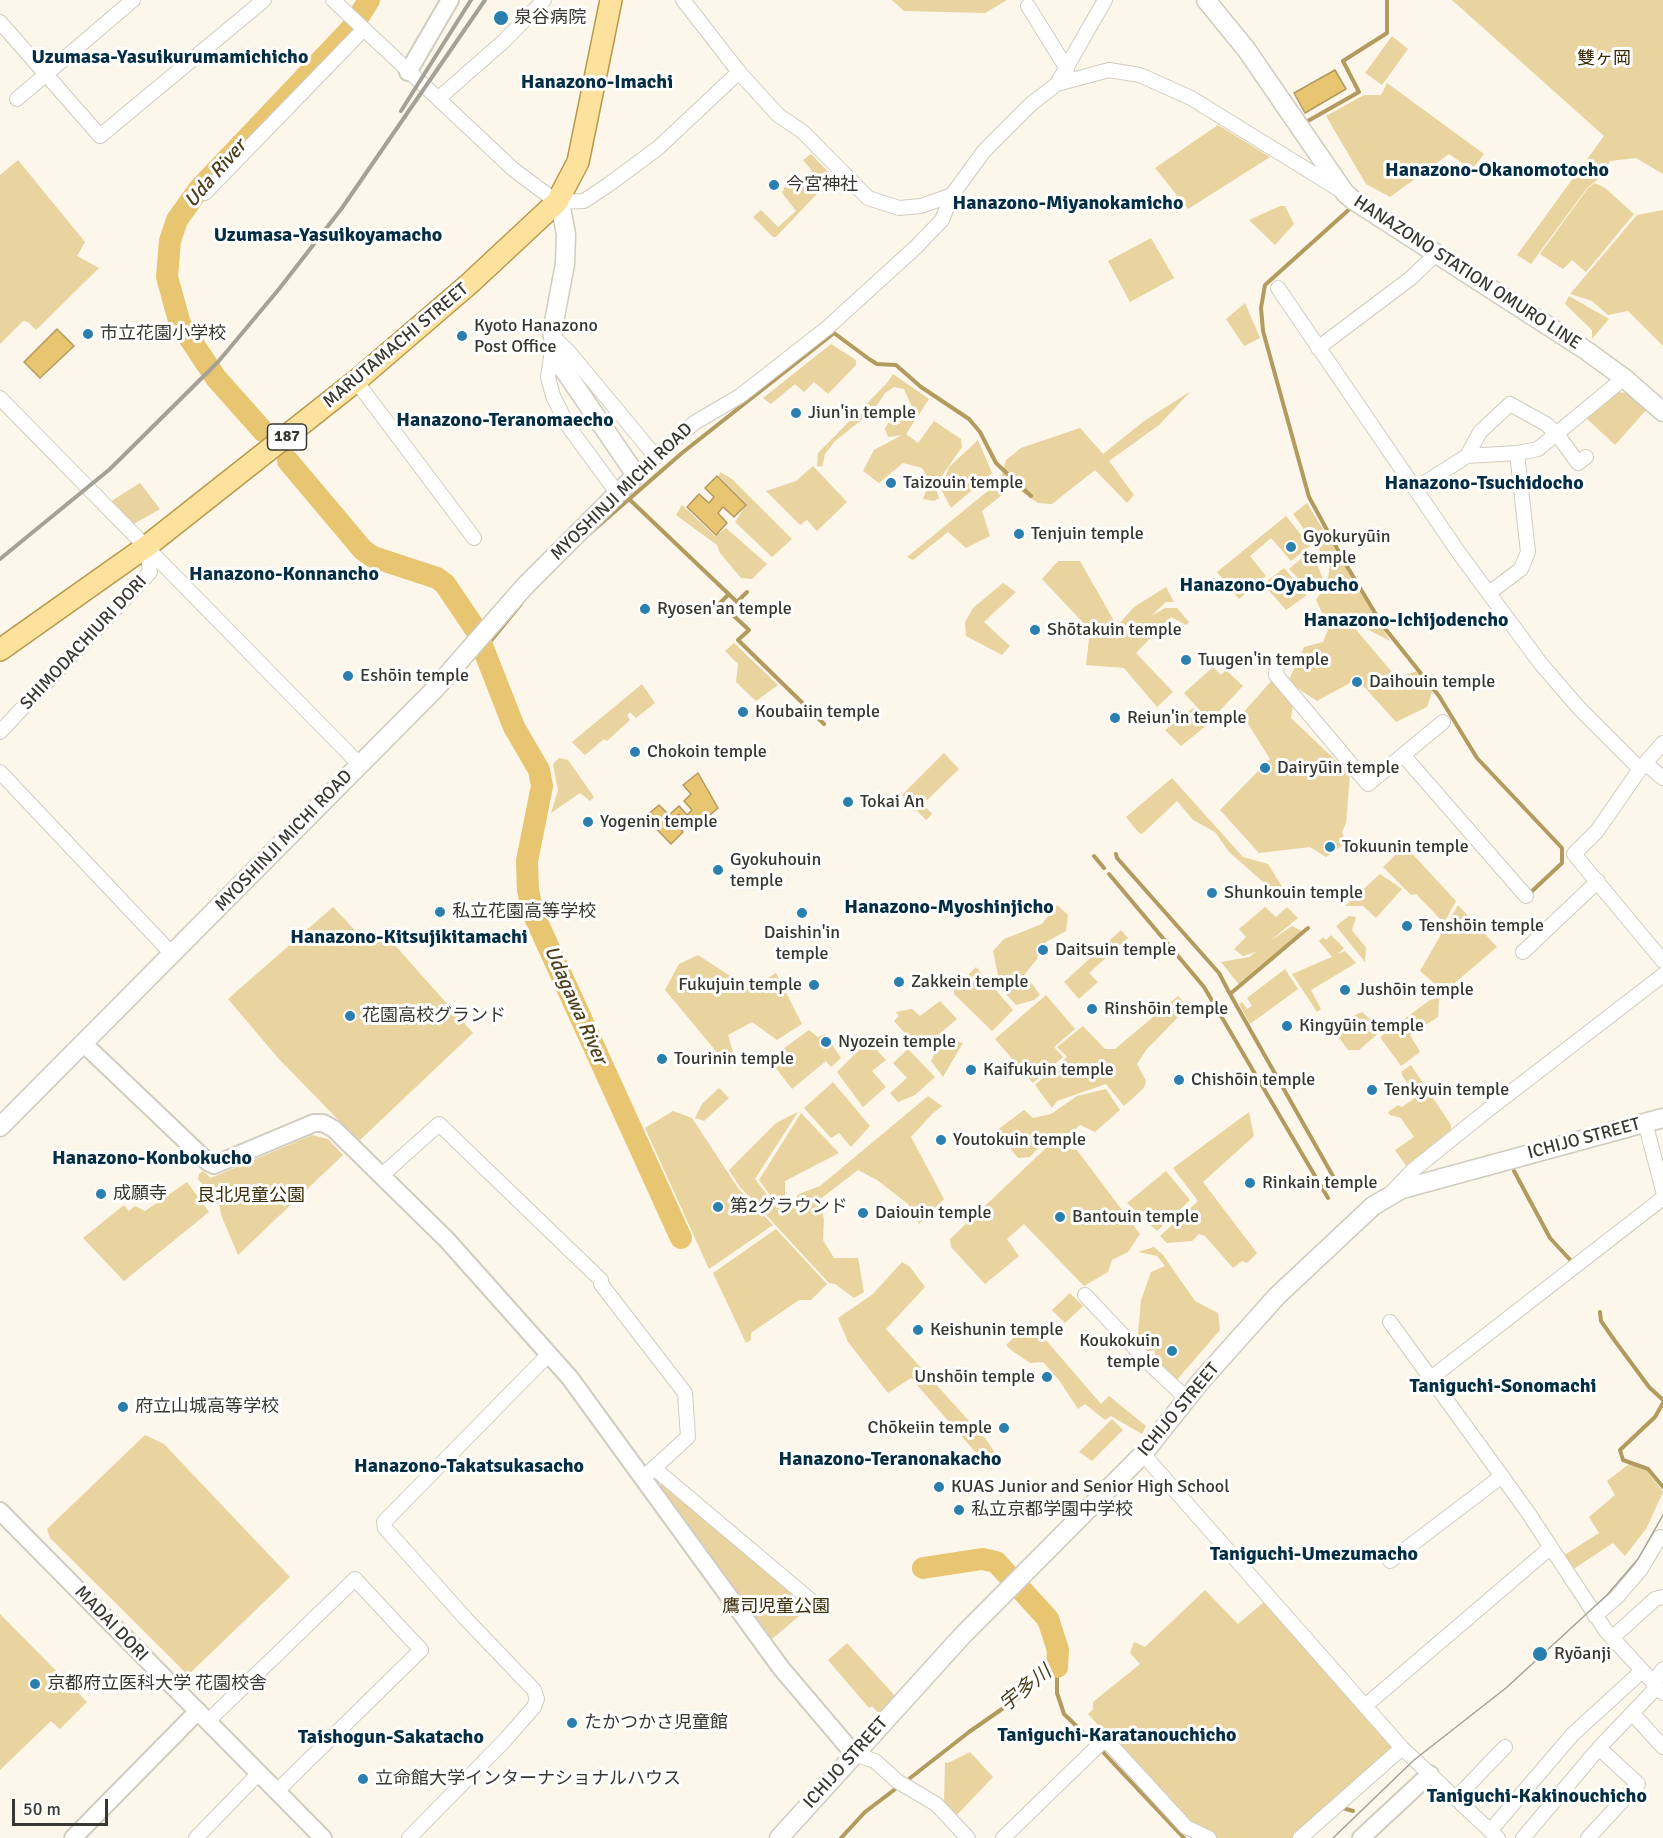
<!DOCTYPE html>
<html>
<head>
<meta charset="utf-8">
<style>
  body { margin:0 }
  #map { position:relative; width:1663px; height:1838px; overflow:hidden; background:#fcf7ea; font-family:Signika,sans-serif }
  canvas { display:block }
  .scale { position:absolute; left:12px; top:1799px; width:96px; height:27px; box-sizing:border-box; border:3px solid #393732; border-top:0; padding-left:8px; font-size:18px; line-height:21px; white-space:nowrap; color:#393732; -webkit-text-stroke:4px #fff; paint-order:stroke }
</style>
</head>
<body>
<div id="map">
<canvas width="1663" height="1838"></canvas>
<div class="scale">50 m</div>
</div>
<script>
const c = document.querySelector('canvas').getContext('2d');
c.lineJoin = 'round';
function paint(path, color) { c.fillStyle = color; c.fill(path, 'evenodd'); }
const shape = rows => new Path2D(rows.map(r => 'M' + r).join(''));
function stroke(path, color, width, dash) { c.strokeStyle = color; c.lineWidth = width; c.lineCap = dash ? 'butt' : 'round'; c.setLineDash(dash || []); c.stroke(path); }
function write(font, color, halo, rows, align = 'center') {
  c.font = font + ' Signika,"Noto Sans JP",sans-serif'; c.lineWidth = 6; c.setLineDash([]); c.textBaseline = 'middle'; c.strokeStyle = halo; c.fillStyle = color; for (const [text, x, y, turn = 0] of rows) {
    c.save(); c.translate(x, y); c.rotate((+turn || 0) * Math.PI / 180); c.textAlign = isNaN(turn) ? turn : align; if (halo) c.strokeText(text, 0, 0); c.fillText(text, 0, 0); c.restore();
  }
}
const green = shape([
  [892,0,1007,0,985,13,904,11],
  [1452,0,1663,0,1663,174,1636,158,1610,161,1601,177,1587,188,1531,264,1517,255,1604,136],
  [1392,36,1408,49,1382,85,1365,73],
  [1387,83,1484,154,1472,170,1449,154,1390,197,1366,184,1326,116,1364,95,1381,95],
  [1218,125,1270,157,1188,209,1155,168],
  [811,154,832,176,831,179,776,237,773,237,753,217,761,210,778,227,796,211,782,193,789,177,796,175,802,181,812,171,803,160],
  [18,160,85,242,77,256,99,268,36,330,28,322,23,321,0,344,0,175],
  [1595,183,1605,188,1634,214,1586,272,1572,260,1563,269,1540,254,1588,188],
  [1280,206,1285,206,1294,224,1275,245,1249,220],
  [1663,210,1663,346,1628,311,1608,315,1592,301,1570,294,1637,215],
  [1151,238,1174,278,1130,302,1108,261],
  [1569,296,1609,319,1592,339,1592,330,1565,304],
  [1245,303,1260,338,1244,346,1226,319],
  [831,344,856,360,856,365,828,394,814,382,804,392,795,384,771,404,763,398],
  [893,374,929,399,906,434,918,443,934,421,961,439,962,447,939,480,936,489,939,498,934,501,923,499,930,481,922,468,903,463,879,483,863,471,874,450,902,435,888,437,885,429,888,423,900,424,902,415,914,412,904,389,894,387,885,393,873,411,835,441,825,454,822,467,817,466,818,453,887,383],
  [1191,391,1159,425,1109,461,1134,495,1127,503,1095,470,1052,504,1038,503,1013,486,982,511,990,536,966,548,948,532,913,560,907,557,1000,481,1006,460,1021,448,1080,428,1103,454,1144,421],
  [1616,392,1629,393,1647,409,1615,445,1586,418],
  [978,440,992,473,951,508,941,489,949,467],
  [813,466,847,502,817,531,807,520,800,525,766,491,796,481],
  [720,472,732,479,792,539,772,557,735,522,746,505,719,476],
  [140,483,160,509,132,525,110,502],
  [1307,503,1390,641,1346,618,1397,678,1420,670,1434,686,1427,707,1396,722,1357,679,1317,701,1288,682,1304,647,1323,642,1329,627,1316,600,1327,584,1330,565,1293,514],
  [682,505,715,536,726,528,767,564,752,579,741,578,720,553,717,545,676,515],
  [1286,516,1310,546,1291,561,1271,538,1250,556,1266,576,1239,599,1217,572],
  [1308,553,1314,556,1323,579,1310,590,1289,569],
  [1058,561,1080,561,1122,635,1127,632,1120,623,1134,607,1166,587,1174,602,1166,602,1151,616,1165,608,1177,608,1189,622,1186,625,1171,617,1136,653,1173,692,1157,707,1124,668,1086,665,1090,630,1042,579],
  [1284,568,1307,595,1286,610,1263,584],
  [1003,583,1016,592,984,622,1010,646,1002,655,966,636,965,622,973,608],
  [734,643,778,685,756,701,736,682,738,664,725,651],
  [1213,667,1221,675,1226,670,1243,686,1212,719,1206,717,1184,693],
  [1272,680,1294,697,1291,718,1350,774,1346,823,1342,832,1346,843,1326,857,1310,847,1259,853,1220,810,1270,759,1242,714],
  [642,684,655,703,636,718,630,712,627,715,630,720,607,741,604,739,585,755,572,742],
  [1193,708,1207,725,1181,746,1165,730],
  [944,753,959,769,923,804,932,814,926,820,902,795],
  [559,758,568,760,594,797,590,801,580,793,551,813,558,790,553,764],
  [1172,778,1243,857,1268,864,1288,896,1276,892,1266,898,1269,887,1229,852,1215,832,1193,820,1177,801,1142,834,1138,832,1126,817],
  [1405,846,1456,901,1444,923,1416,894,1411,895,1383,867],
  [1380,874,1402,889,1376,918,1363,906,1345,906],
  [1057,905,1068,915,1066,931,1041,945,1037,959,1025,974,1040,995,1034,1000,1016,1005,1001,989,993,951,1004,939,1042,924],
  [1458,905,1497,947,1444,992,1420,971],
  [333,907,370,946,385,934,473,1033,359,1141,278,1058,228,999],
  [1265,907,1276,917,1287,907,1298,918,1270,941,1292,926,1304,932,1240,986,1221,962,1249,957,1256,952,1243,956,1234,949,1246,937,1239,929],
  [1349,916,1356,917,1352,930,1366,948,1365,962,1336,926],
  [1121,930,1128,938,1089,973,1098,982,1079,999,1064,982],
  [1331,935,1344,948,1338,954,1345,951,1356,963,1311,990,1321,1009,1317,1012,1292,974,1332,957,1319,941,1323,937,1326,940],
  [698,955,750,989,776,973,802,1024,777,1040,752,1022,728,1035,736,1063,730,1068,665,990,679,964],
  [976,967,1013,1010,992,1031,954,994,954,989],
  [1285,969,1298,989,1250,1024,1239,1004,1242,1002,1247,1009,1252,1006,1247,998],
  [1046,995,1075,1029,1054,1047,1063,1057,1033,1083,995,1039],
  [1178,996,1188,1007,1147,1049,1137,1064,1146,1081,1144,1088,1124,1106,1106,1084,1057,1101,1052,1108,1035,1085,1067,1057,1057,1047,1083,1026,1105,1049,1115,1049],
  [1439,998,1438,1017,1410,1035,1420,1052,1401,1066,1380,1037,1430,1000],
  [940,1001,957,1019,920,1050,894,1021,899,1016,896,1012,912,1009,920,1016],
  [1362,1012,1382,1030,1359,1050,1348,1050,1331,1026],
  [809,1030,818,1037,825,1034,841,1058,831,1067,826,1061,792,1089,769,1059],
  [950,1040,963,1043,943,1077,931,1061,939,1045],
  [868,1041,886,1060,872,1071,886,1087,863,1107,837,1072],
  [908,1049,935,1077,915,1095,898,1102,890,1093,907,1078,893,1063],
  [1411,1065,1451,1125,1451,1130,1406,1166,1395,1150,1414,1137,1401,1118,1390,1115,1388,1112,1398,1105,1402,1107,1416,1097,1402,1075,1402,1071],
  [833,1082,870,1126,851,1147,839,1133,831,1138,804,1108],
  [719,1088,729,1098,704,1121,695,1118,702,1104],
  [1106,1089,1120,1110,1095,1132,1080,1125,1057,1143,1043,1143,1030,1157,1018,1158,996,1131,1024,1110,1033,1118,1051,1114,1077,1096],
  [928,1096,942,1106,932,1114,911,1137,944,1199,919,1224,908,1204,877,1180,858,1170,819,1200,824,1219,823,1240,834,1258,858,1258,864,1292,854,1298,835,1284,829,1283,740,1187,729,1170,776,1123,798,1112,755,1179,777,1208,788,1207,799,1194,820,1186],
  [673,1111,692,1118,738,1188,773,1225,709,1269,645,1128],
  [1249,1112,1254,1136,1203,1182,1257,1253,1247,1263,1242,1261,1233,1268,1205,1236,1199,1234,1192,1241,1167,1243,1160,1236,1198,1201,1173,1168],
  [801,1113,839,1153,785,1181,785,1206,778,1206,759,1180],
  [312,1135,328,1139,343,1155,238,1255,221,1215,220,1207,198,1179,199,1174,203,1171,211,1178],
  [1047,1147,1077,1150,1140,1234,1128,1252,1112,1260,1108,1272,1084,1286,1024,1224,1007,1239,1019,1256,985,1284,951,1247,950,1239],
  [1166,1171,1190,1200,1157,1231,1127,1203],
  [187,1182,209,1212,124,1281,83,1238,124,1205,129,1211,135,1206,145,1211],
  [776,1229,827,1284,811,1300,799,1300,751,1333,751,1340,746,1343,713,1273],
  [1154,1247,1163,1255,1195,1301,1218,1313,1220,1330,1175,1382,1154,1363,1155,1350,1144,1352,1137,1345,1141,1300,1151,1272,1165,1266,1157,1256,1138,1252],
  [902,1262,910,1267,925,1287,886,1329,988,1442,1000,1461,990,1469,911,1378,888,1393,848,1342,838,1318,873,1294],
  [1070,1293,1083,1306,1065,1323,1052,1310],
  [1029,1324,1039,1332,1101,1404,1109,1396,1146,1426,1142,1434,1111,1416,1105,1420,1085,1404,1078,1409,1059,1380,1043,1362,1030,1363,1011,1350,1006,1345],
  [1112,1419,1123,1430,1092,1461,1079,1452],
  [145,1435,164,1444,290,1577,188,1675,50,1538,47,1529],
  [1629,1464,1647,1471,1663,1492,1646,1529,1625,1556,1613,1543,1572,1570,1563,1556,1599,1533,1589,1517,1615,1495,1607,1481],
  [664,1481,810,1607,772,1639,660,1485],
  [1205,1590,1238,1624,1264,1602,1392,1745,1392,1753,1293,1838,1213,1838,1186,1821,1088,1714,1093,1709,1093,1702,1140,1664,1130,1653,1134,1642,1145,1647],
  [0,1614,87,1702,60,1729,51,1721,0,1770],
  [847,1643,896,1697,881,1716,872,1706,869,1708,828,1660],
  [970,1752,993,1777,955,1817,944,1802,945,1762,948,1763]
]);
const water = shape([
  [1335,70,1346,89,1305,113,1294,93,1335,70],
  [57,329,74,346,40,378,24,362,57,329],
  [717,476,746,505,734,517,723,507,718,513,727,523,716,535,687,507,699,494,709,503,714,497,705,488,717,476],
  [698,773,718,808,694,829,679,814,672,820,683,832,671,844,645,817,659,805,669,815,679,806,687,815,692,810,684,801,691,794,683,785,698,773]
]);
const stream = shape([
  [1306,122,1359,92,1343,61,1387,33,1387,0],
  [1353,206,1265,285,1261,308,1263,331,1309,497,1345,563,1383,626,1439,696,1477,758,1562,848,1562,863,1529,894],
  [629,499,737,602,747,592],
  [589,534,682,453,834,333,869,359,877,364,896,365,921,387,969,419,980,432,996,463,1031,496],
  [729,594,720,603,749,630,738,640,824,724],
  [485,648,521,604],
  [1116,854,1117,858,1219,973,1230,994,1308,928],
  [1094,856,1104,868],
  [1109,874,1204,987,1328,1198],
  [1230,994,1338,1185],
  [1514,1171,1550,1238,1573,1263],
  [1600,1312,1601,1321,1615,1341,1649,1387,1663,1400],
  [1663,1403,1655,1417,1620,1450,1623,1460,1648,1469,1663,1487],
  [1057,1668,1057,1693,1064,1714,1095,1744],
  [1100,1749,1184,1838],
  [905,1782,969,1732,1035,1686,1057,1667],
  [1343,1808,1353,1811],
  [841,1838,865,1812,898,1787]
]);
const river = shape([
  [263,431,216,378,180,324,167,277,170,241,177,220,199,189,351,29,369,0],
  [288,461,363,550,373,557,437,578,445,584,476,630,514,727,539,770,542,786,527,861,528,890,533,913,681,1238],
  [923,1568,982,1559,996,1562,1048,1619,1058,1650,1057,1667]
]);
const minor = shape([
  [333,0,514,170,557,202,584,201,608,185,658,148,739,72],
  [683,0,739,72,778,115,803,132,868,198,899,208,921,206,952,195],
  [1028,6,1067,69],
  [0,22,100,136,264,0],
  [1057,84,1105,0],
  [439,98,504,41,544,0],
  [17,99,133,0],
  [205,193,363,30],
  [1278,288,1459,553,1541,664,1579,708,1640,769],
  [1318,348,1411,278,1436,254],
  [356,381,474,538],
  [0,398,359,764],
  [1467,456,1480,432,1510,404,1546,424,1557,434,1578,463,1586,457],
  [636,475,694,423,740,396,827,328,915,248,942,220,952,195,984,151,1031,104,1057,84,1109,70,1140,75,1191,98,1340,190],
  [1415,489,1467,456,1517,453,1538,449,1624,378],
  [618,494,568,426,553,396,548,377,554,338,568,351,656,457],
  [1489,593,1521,569,1528,552,1517,453],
  [1277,664,1276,675,1368,784,1443,722],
  [0,732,150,572,147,546],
  [1663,743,1640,769,1597,831,1574,854,1663,961],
  [1403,755,1526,896],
  [1645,763,1663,778],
  [0,772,173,955],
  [1523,952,1598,881],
  [1645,1122,1663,1191],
  [381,1176,439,1124,601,1280,601,1284,685,1393,688,1437,643,1478],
  [1391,1193,1412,1171,1484,1113,1663,975],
  [1085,1295,1153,1367,1187,1399],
  [1390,1322,1527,1511,1606,1631,1663,1693],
  [1431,1378,1663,1198],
  [1143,1454,1402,1748,1498,1838],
  [655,1469,820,1608],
  [1390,1561,1502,1476],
  [1595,1616,1617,1597,1640,1570,1660,1537],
  [1612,1638,1655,1599,1663,1597],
  [1653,1684,1663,1669],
  [1365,1706,1550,1548],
  [1632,1713,1663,1747],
  [208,1721,355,1579,421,1650,277,1791],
  [854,1754,875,1761,897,1781,936,1804,968,1838],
  [1456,1798,1505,1747],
  [1490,1831,1573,1734,1642,1671],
  [196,1838,259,1773],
  [409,1838,506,1739,534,1707,537,1699,534,1690,465,1618,385,1528,384,1522,549,1354],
  [1003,1838,1102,1742,1110,1744,1186,1827,1209,1838],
  [1300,1838,1402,1748],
  [1523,1838,1599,1748,1657,1687],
  [1588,1838,1638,1784,1599,1748]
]);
const tertiary = shape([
  [408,72,450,0],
  [84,1044,208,1162,214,1165,314,1123,323,1123,334,1129,447,1240,570,1378,781,1668,854,1754],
  [0,1511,323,1838],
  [73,1838,198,1711],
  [1361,1838,1430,1774]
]);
const secondary = shape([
  [1206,0,1246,49,1345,193,1353,200,1587,351,1624,378,1663,412],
  [0,1127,434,690,525,586,636,475,558,361,552,332,565,264,566,234,561,208,557,202],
  [779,1838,962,1636,1143,1454,1201,1381,1277,1296,1373,1206,1402,1189,1663,1118]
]);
const primary = shape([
  [0,650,147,546,356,381,469,284,557,202,578,162,611,0]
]);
const tram = shape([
  [1333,1838,1414,1760,1506,1688,1607,1595,1638,1559,1663,1515]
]);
const rail = shape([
  [401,111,471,0],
  [0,559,110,469,218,362,279,289,342,208,485,0]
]);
const markers = [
  [501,18,8,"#297fae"],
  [774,185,6,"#297fae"],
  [88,334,6,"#297fae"],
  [462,336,6,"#297fae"],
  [796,413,6,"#297fae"],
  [891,483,6,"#297fae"],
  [1019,534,6,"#297fae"],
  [1291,547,6,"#297fae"],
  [645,609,6,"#297fae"],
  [1035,630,6,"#297fae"],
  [1186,660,6,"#297fae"],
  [348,676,6,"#297fae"],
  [1357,682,6,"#297fae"],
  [743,712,6,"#297fae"],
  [1115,718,6,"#297fae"],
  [635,752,6,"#297fae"],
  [1265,768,6,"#297fae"],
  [848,802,6,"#297fae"],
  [588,822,6,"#297fae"],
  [1330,847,6,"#297fae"],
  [718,870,6,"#297fae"],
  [1212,893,6,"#297fae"],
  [440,912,6,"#297fae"],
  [802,913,6,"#297fae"],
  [1407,926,6,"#297fae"],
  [1043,950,6,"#297fae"],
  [899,982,6,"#297fae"],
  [814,985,6,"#297fae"],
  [1345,990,6,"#297fae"],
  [1092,1009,6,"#297fae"],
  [350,1016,6,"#297fae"],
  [1287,1026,6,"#297fae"],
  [826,1042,6,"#297fae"],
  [662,1059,6,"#297fae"],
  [971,1070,6,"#297fae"],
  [1179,1080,6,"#297fae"],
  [1372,1090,6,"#297fae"],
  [941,1140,6,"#297fae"],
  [1250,1183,6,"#297fae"],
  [101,1194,6,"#297fae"],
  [718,1207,6,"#297fae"],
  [863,1213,6,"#297fae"],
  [1060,1217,6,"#297fae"],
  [918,1330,6,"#297fae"],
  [1172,1351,6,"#297fae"],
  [1047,1377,6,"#297fae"],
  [123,1407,6,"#297fae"],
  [1004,1428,6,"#297fae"],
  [939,1487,6,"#297fae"],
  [959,1510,6,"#297fae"],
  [1540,1654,8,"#297fae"],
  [35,1684,6,"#297fae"],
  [572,1723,6,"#297fae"],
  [363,1779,6,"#297fae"]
];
const shields = [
  [287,437,39]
];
const shieldNames = [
  ["187",287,437]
];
const poiNames = [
  ["泉谷病院",514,18],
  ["今宮神社",786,185],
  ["Kyoto Hanazono",474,326],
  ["Post Office",474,347],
  ["市立花園小学校",100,334],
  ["Jiun'in temple",808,413],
  ["Taizouin temple",903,483],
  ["Tenjuin temple",1031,534],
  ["Gyokuryūin",1303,537],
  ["temple",1303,558],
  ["Ryosen'an temple",657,609],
  ["Shōtakuin temple",1047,630],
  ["Tuugen'in temple",1198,660],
  ["Eshōin temple",360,676],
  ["Daihouin temple",1369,682],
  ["Koubaiin temple",755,712],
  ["Reiun'in temple",1127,718],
  ["Chokoin temple",647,752],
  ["Dairyūin temple",1277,768],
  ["Tokai An",860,802],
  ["Yogenin temple",600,822],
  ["Tokuunin temple",1342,847],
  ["Gyokuhouin",730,860],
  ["temple",730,881],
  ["Shunkouin temple",1224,893],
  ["私立花園高等学校",452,912],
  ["Tenshōin temple",1419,926],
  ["Daishin'in",802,933,"center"],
  ["temple",802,954,"center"],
  ["Daitsuin temple",1055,950],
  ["Zakkein temple",911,982],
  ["Fukujuin temple",802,985,"right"],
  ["Jushōin temple",1357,990],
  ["Rinshōin temple",1104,1009],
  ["花園高校グランド",362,1016],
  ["Kingyūin temple",1299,1026],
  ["Nyozein temple",838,1042],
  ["Tourinin temple",674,1059],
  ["Kaifukuin temple",983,1070],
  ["Chishōin temple",1191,1080],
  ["Tenkyuin temple",1384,1090],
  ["Youtokuin temple",953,1140],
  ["Rinkain temple",1262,1183],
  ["成願寺",113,1194],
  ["第2グラウンド",730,1207],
  ["Daiouin temple",875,1213],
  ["Bantouin temple",1072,1217],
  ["Keishunin temple",930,1330],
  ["Koukokuin",1160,1341,"right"],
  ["temple",1160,1362,"right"],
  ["Unshōin temple",1035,1377,"right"],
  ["府立山城高等学校",135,1407],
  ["Chōkeiin temple",992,1428,"right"],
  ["KUAS Junior and Senior High School",951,1487],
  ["私立京都学園中学校",971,1510],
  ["Ryōanji",1554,1654],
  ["京都府立医科大学 花園校舎",47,1684],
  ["たかつかさ児童館",584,1723],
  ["立命館大学インターナショナルハウス",375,1779]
];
const parkNames = [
  ["雙ヶ岡",1604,59],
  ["艮北児童公園",251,1196],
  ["鷹司児童公園",776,1607]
];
const streetNames = [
  ["HANAZONO STATION OMURO LINE",1467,273,33],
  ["MARUTAMACHI STREET",396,346,-40],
  ["MYOSHINJI MICHI ROAD",622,492,-44],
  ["SHIMODACHIURI DORI",84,643,-47],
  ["MYOSHINJI MICHI ROAD",284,841,-46],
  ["ICHIJO STREET",1584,1139,-15],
  ["ICHIJO STREET",1179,1410,-50],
  ["MADAI DORI",111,1624,46],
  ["ICHIJO STREET",846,1763,-48]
];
const neighbourhoodNames = [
  ["Uzumasa-Yasuikurumamichicho",170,58],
  ["Hanazono-Imachi",597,83],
  ["Hanazono-Okanomotocho",1497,171],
  ["Hanazono-Miyanokamicho",1068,204],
  ["Uzumasa-Yasuikoyamacho",328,236],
  ["Hanazono-Teranomaecho",505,421],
  ["Hanazono-Tsuchidocho",1484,484],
  ["Hanazono-Konnancho",284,575],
  ["Hanazono-Oyabucho",1269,586],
  ["Hanazono-Ichijodencho",1406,621],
  ["Hanazono-Myoshinjicho",949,908],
  ["Hanazono-Kitsujikitamachi",409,938],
  ["Hanazono-Konbokucho",152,1159],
  ["Taniguchi-Sonomachi",1503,1387],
  ["Hanazono-Teranonakacho",890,1460],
  ["Hanazono-Takatsukasacho",469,1467],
  ["Taniguchi-Umezumacho",1314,1555],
  ["Taniguchi-Karatanouchicho",1117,1736],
  ["Taishogun-Sakatacho",391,1738],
  ["Taniguchi-Kakinouchicho",1537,1797]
];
const waterNames = [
  ["Uda River",216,174,-49],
  ["Udagawa River",575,1005,66],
  ["宇多川",1026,1689,-39]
];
paint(green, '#e9d39e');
paint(water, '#e7c571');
stroke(water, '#b39a5e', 1.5);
stroke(stream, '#b39a5e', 4);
stroke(river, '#e7c571', 22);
stroke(minor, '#d1ccc0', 16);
stroke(tertiary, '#d1ccc0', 20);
stroke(secondary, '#d1ccc0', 21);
stroke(primary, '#b89a4e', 24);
stroke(minor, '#fff', 14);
stroke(tertiary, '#fff', 16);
stroke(secondary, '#fff', 18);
stroke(primary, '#fde29e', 21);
stroke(tram, '#a4a197', 1.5);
stroke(rail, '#a4a197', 4);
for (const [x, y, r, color] of markers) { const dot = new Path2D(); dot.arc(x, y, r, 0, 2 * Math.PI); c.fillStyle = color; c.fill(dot); stroke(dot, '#fff', 2); }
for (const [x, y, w] of shields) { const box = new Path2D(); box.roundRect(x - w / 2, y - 13, w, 26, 4.5); c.fillStyle = '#fff'; c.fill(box); stroke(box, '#393732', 1.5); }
write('bold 16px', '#393732', null, shieldNames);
write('18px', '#393732', '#fff', poiNames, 'left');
write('18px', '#3b2d07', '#fff', parkNames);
write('18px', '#393732', '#fff', streetNames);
write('bold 20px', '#032e44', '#fff', neighbourhoodNames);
write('italic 20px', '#4d3f1b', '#fff', waterNames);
</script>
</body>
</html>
